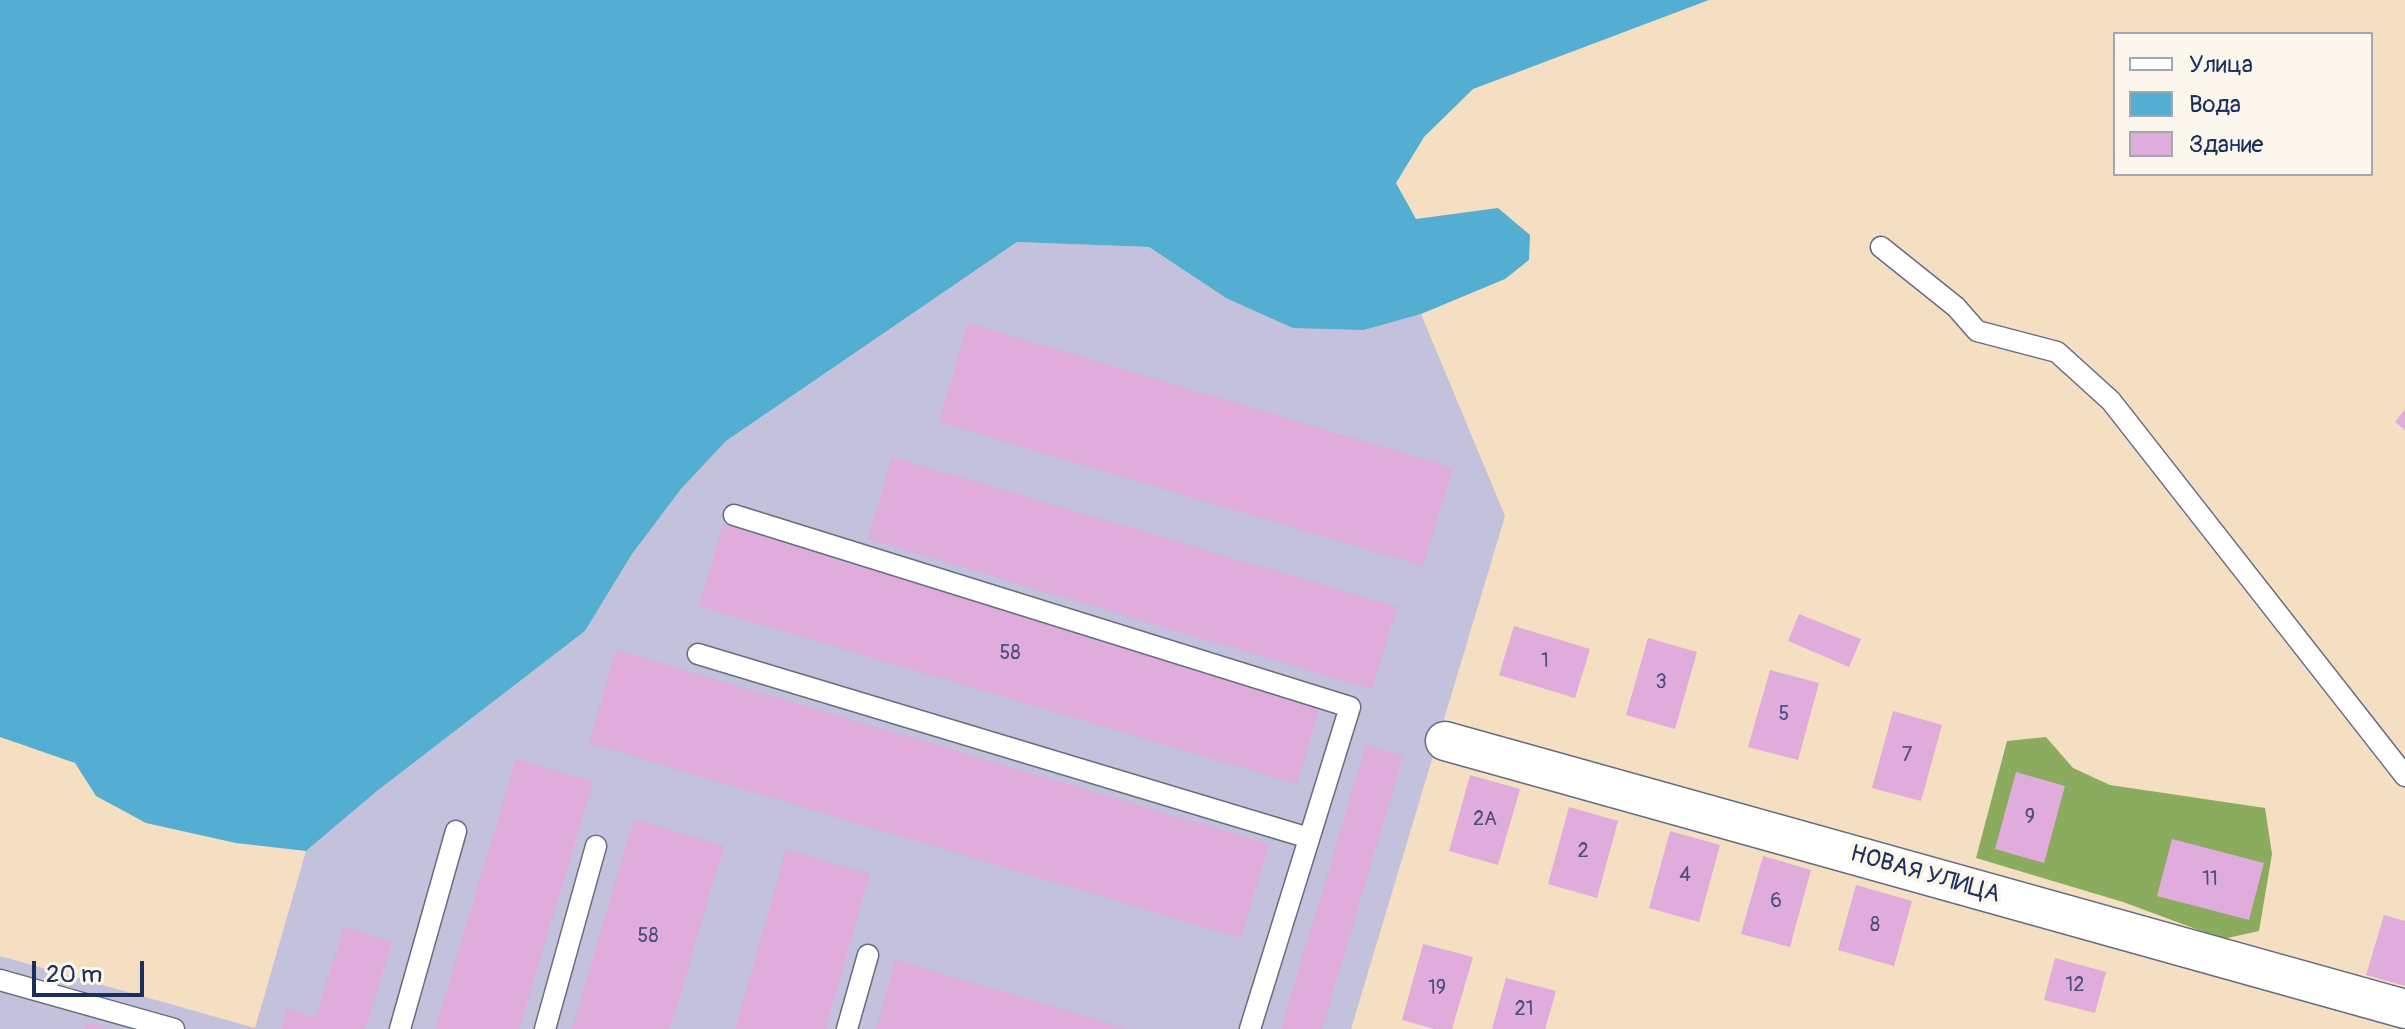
<!DOCTYPE html>
<html>
<head>
<meta charset="utf-8">
<style>
  body { margin:0 }
  #map { position:relative; width:2405px; height:1029px; overflow:hidden; background:#f4dfc2; font-family:Pangolin,sans-serif }
  canvas { display:block }
  .legend { position:absolute; left:2113px; top:32px; width:260px; height:144px; box-sizing:border-box; background:#fbf7ec; border:2px solid #a1a7b3; margin:0; padding:10px 14px; list-style:none; font-size:24px; color:#1b2f5e }
  .legend li { display:flex; align-items:center; gap:16px; height:40px }
  .legend b { width:40px; border:2px solid #a1a7b3 }
  .scale { position:absolute; left:32px; top:961px; width:112px; height:36px; box-sizing:border-box; border:4px solid #1b2f5e; border-top:0; padding-left:10px; font-size:24px; line-height:28px; white-space:nowrap; color:#1b2f5e; -webkit-text-stroke:6px #fbf7ec; paint-order:stroke }
</style>
</head>
<body>
<div id="map">
<canvas width="2405" height="1029"></canvas>
<ul class="legend">
<li><b style="height:10px;background:#fff"></b>Улица</li>
<li><b style="height:22px;background:#53aed1"></b>Вода</li>
<li><b style="height:22px;background:#dfacdb"></b>Здание</li>
</ul>
<div class="scale">20 m</div>
</div>
<script>
const c = document.querySelector('canvas').getContext('2d');
c.lineJoin = 'round';
function paint(path, color) { c.fillStyle = color; c.fill(path, 'evenodd'); }
const shape = rows => new Path2D(rows.map(r => 'M' + r).join(''));
function stroke(path, color, width, dash) { c.strokeStyle = color; c.lineWidth = width; c.lineCap = dash ? 'butt' : 'round'; c.setLineDash(dash || []); c.stroke(path); }
function write(font, color, halo, rows, align = 'center') {
  c.font = font + ' Pangolin,sans-serif'; c.lineWidth = 8; c.setLineDash([]); c.textBaseline = 'middle'; c.strokeStyle = halo; c.fillStyle = color; for (const [text, x, y, turn = 0] of rows) {
    c.save(); c.translate(x, y); c.rotate((+turn || 0) * Math.PI / 180); c.textAlign = isNaN(turn) ? turn : align; if (halo) c.strokeText(text, 0, 0); c.fillText(text, 0, 0); c.restore();
  }
}
const industrial = shape([
  [1017,242,1149,247,1226,298,1364,330,1421,314,1505,516,1351,1029,0,1029,0,956,255,1028,306,851,377,791,585,631,632,554,681,489,726,441]
]);
const forest = shape([
  [2046,737,2073,768,2110,785,2265,808,2272,854,2259,931,2223,939,2123,902,1976,858,2007,741]
]);
const water = shape([
  [0,0,1709,0,1473,89,1424,137,1396,183,1416,219,1498,208,1530,235,1529,260,1505,279,1421,314,1364,330,1293,328,1226,298,1149,247,1017,242,726,441,681,489,632,554,585,631,377,791,306,851,236,843,146,823,96,796,75,763,0,737]
]);
const building = shape([
  [968,323,1453,468,1423,566,939,422],
  [2405,409,2405,430,2395,422],
  [892,457,1397,607,1372,689,868,539],
  [723,524,1321,702,1297,784,699,606],
  [1799,614,1861,639,1849,667,1788,641],
  [1514,626,1590,649,1575,698,1499,675],
  [1648,638,1697,652,1675,729,1626,715],
  [616,650,1269,844,1241,938,589,743],
  [1770,670,1819,683,1798,760,1748,747],
  [1893,711,1942,725,1921,801,1872,788],
  [1366,745,1403,756,1322,1029,1281,1029],
  [516,759,593,782,519,1029,435,1029],
  [2016,772,2065,786,2044,863,1995,849],
  [1470,775,1520,789,1498,865,1449,851],
  [1569,807,1618,821,1597,898,1548,884],
  [634,819,724,846,670,1029,572,1029],
  [1670,831,1720,845,1699,922,1649,908],
  [2172,839,2264,863,2249,920,2157,896],
  [786,850,870,874,825,1029,735,1029],
  [1763,856,1811,870,1790,947,1741,934],
  [1856,885,1912,901,1894,966,1838,950],
  [2384,915,2405,921,2405,986,2366,975],
  [344,927,392,942,365,1029,281,1029,287,1009,315,1018],
  [1423,944,1473,957,1452,1029,1434,1029,1402,1020],
  [2055,958,2106,972,2095,1013,2044,1000],
  [896,960,1125,1028,1125,1029,876,1029],
  [1506,978,1556,991,1545,1029,1492,1029],
  [87,1022,107,1028,107,1029,85,1029]
]);
const lane = shape([
  [1881,247,1956,307,1977,331,2057,352,2111,401,2405,776],
  [734,515,1350,707,1250,1029],
  [698,654,1309,838],
  [0,980,174,1029],
  [400,1029,456,831],
  [545,1029,596,846],
  [847,1029,868,955]
]);
const street = shape([
  [1445,741,2405,1009]
]);
const numberNames = [
  ["58",1010,654],
  ["1",1545,662],
  ["3",1661,683],
  ["5",1784,715],
  ["7",1907,756],
  ["9",2030,818],
  ["2А",1485,820],
  ["2",1583,852],
  ["4",1685,876],
  ["11",2210,880],
  ["6",1776,902],
  ["8",1875,926],
  ["58",648,937],
  ["12",2075,986],
  ["19",1437,989],
  ["21",1524,1010]
];
const streetNames = [
  ["НОВАЯ УЛИЦА",1925,875,16]
];
paint(industrial, '#c3c1db');
paint(forest, '#8bab5f');
paint(water, '#53aed1');
paint(building, '#dfacdb');
stroke(lane, '#676d81', 23);
stroke(street, '#676d81', 41);
stroke(lane, '#fff', 20);
stroke(street, '#fff', 38);
write('20px', '#4c4e7d', null, numberNames);
write('24px', '#1b2f5e', '#fbf7ec', streetNames);
</script>
</body>
</html>
